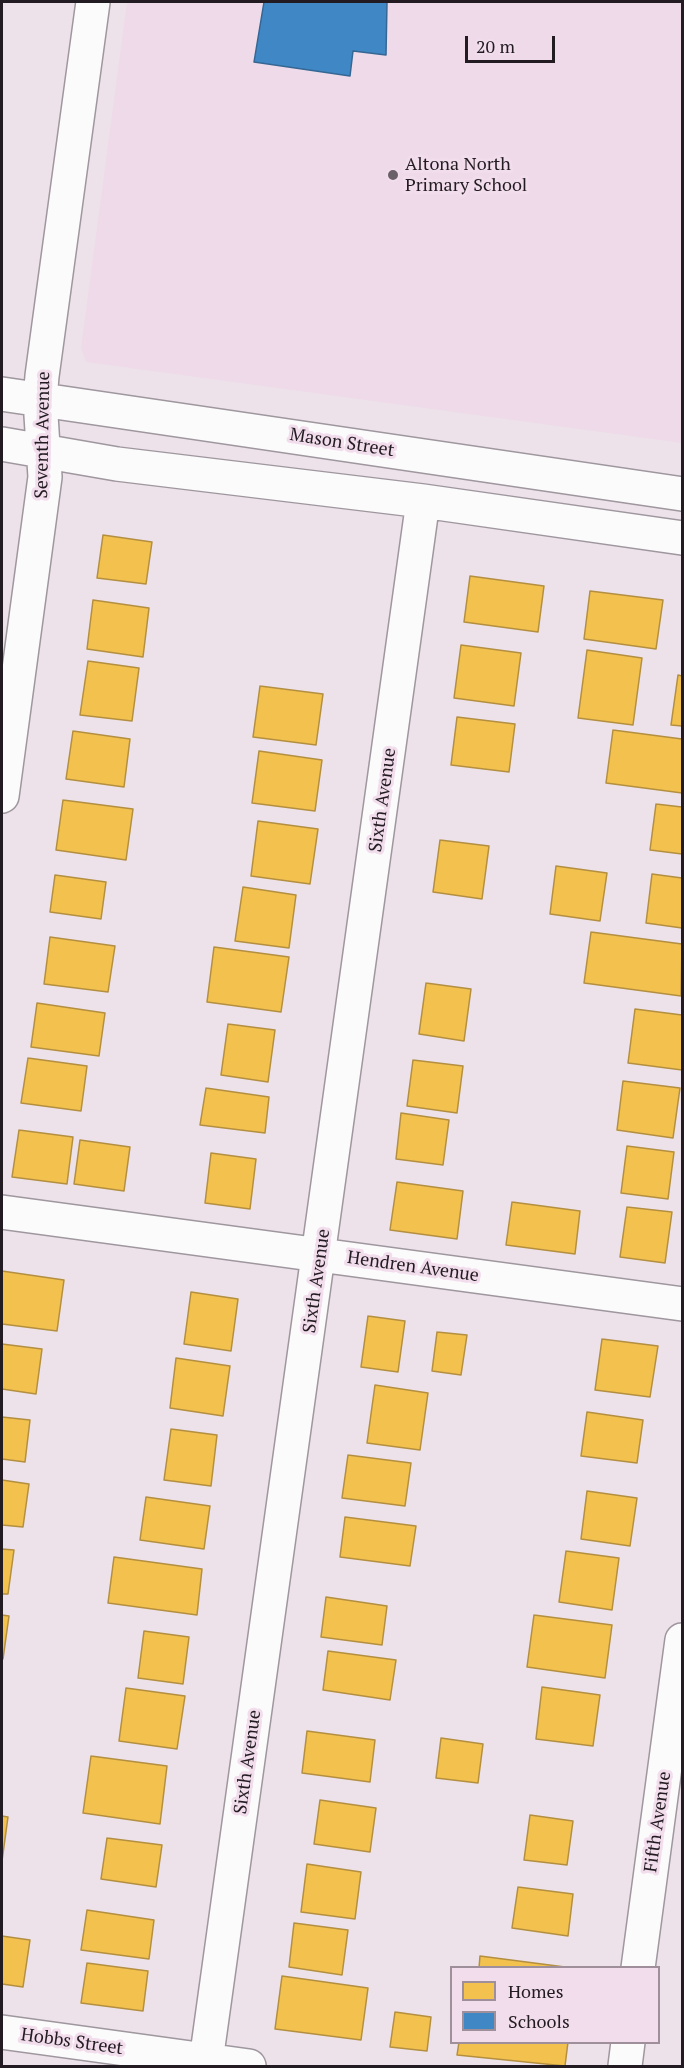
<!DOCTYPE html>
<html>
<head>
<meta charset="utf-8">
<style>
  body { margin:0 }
  #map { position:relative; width:684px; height:2068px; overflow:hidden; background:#ede2ea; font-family:"PT Serif",serif }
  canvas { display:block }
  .frame { position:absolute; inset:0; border:3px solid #221b21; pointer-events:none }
  .legend { position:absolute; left:450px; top:1966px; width:210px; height:78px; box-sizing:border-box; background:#f2dded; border:2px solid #9f8f9b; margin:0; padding:8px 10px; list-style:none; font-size:18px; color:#221b21 }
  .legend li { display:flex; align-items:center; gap:12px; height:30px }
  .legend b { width:30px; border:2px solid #9f8f9b }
  .scale { position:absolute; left:465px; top:36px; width:90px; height:27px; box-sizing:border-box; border:3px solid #221b21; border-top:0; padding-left:8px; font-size:18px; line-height:21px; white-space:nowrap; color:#221b21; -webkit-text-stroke:4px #f2dded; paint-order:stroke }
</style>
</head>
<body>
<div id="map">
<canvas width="684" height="2068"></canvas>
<div class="frame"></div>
<ul class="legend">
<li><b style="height:16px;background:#f2c14e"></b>Homes</li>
<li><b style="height:16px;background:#3f88c5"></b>Schools</li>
</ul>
<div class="scale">20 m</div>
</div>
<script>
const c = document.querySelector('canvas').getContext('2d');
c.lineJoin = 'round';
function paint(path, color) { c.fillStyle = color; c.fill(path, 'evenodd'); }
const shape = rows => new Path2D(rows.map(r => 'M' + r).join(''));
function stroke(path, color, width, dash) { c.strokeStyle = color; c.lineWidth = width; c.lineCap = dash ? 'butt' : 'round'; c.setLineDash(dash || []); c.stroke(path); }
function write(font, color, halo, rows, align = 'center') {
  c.font = font + ' "PT Serif",serif'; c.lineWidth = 6; c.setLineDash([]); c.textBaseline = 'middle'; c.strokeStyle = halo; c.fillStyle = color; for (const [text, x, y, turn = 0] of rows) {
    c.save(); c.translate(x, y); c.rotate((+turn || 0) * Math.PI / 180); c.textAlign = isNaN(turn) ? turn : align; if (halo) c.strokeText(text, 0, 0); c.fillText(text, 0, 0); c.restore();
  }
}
const built = shape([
  [127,2,682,2,682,443,86,362,81,348]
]);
const homes = shape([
  [103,535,152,542,146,584,97,578,103,535],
  [470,576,544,586,538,632,464,622,470,576],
  [590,591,663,600,656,649,584,639,590,591],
  [93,600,149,608,143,657,87,649,93,600],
  [461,645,521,653,514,706,454,698,461,645],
  [587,650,642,658,633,725,578,718,587,650],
  [88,661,139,668,132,721,80,715,88,661],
  [678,675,682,676,682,726,671,725,678,675],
  [260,686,323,694,316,745,253,737,260,686],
  [457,717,515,724,509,772,451,765,457,717],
  [613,730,682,739,682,793,606,783,613,730],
  [73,731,130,739,124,787,66,779,73,731],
  [259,751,322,760,315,811,252,803,259,751],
  [63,800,133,809,126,860,56,850,63,800],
  [656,804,682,807,682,854,650,850,656,804],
  [258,821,318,829,310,884,251,876,258,821],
  [440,840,489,846,482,899,433,892,440,840],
  [556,866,607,873,600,921,550,914,556,866],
  [652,874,682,878,682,928,646,923,652,874],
  [55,875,106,882,101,919,50,912,55,875],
  [243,887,296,895,289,948,235,941,243,887],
  [591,932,682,944,681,996,584,983,591,932],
  [50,937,115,946,108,992,44,984,50,937],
  [214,947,289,957,281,1012,207,1002,214,947],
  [426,983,471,989,464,1041,419,1034,426,983],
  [37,1003,105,1013,99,1056,31,1047,37,1003],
  [635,1009,682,1015,682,1070,628,1063,635,1009],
  [228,1024,275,1030,268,1082,221,1075,228,1024],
  [28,1058,87,1066,81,1111,21,1103,28,1058],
  [413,1060,463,1066,457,1113,407,1106,413,1060],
  [623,1081,680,1088,673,1138,617,1130,623,1081],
  [206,1088,269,1097,265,1133,200,1125,206,1088],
  [401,1113,449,1120,443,1165,396,1159,401,1113],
  [19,1130,73,1137,67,1184,12,1177,19,1130],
  [80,1140,130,1147,124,1191,74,1184,80,1140],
  [627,1146,674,1152,668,1199,621,1193,627,1146],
  [211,1153,256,1159,250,1209,205,1203,211,1153],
  [397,1182,463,1191,457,1239,390,1230,397,1182],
  [512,1202,580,1211,575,1254,506,1245,512,1202],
  [627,1207,672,1212,665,1263,620,1257,627,1207],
  [2,1271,64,1280,57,1331,2,1324,2,1271],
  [191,1292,238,1299,231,1351,184,1344,191,1292],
  [368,1316,405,1321,398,1372,361,1367,368,1316],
  [437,1332,467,1335,461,1375,432,1371,437,1332],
  [602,1339,658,1346,650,1397,595,1390,602,1339],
  [2,1344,42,1349,36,1394,2,1389,2,1344],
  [176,1358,230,1366,223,1416,170,1408,176,1358],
  [375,1385,428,1393,420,1450,367,1443,375,1385],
  [587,1412,643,1420,637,1463,581,1456,587,1412],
  [2,1417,30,1420,25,1462,2,1459,2,1417],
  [171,1429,217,1435,211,1486,164,1480,171,1429],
  [348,1455,411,1463,405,1506,342,1498,348,1455],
  [2,1480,29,1484,23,1527,2,1525,2,1480],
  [587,1491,637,1498,630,1546,581,1539,587,1491],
  [146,1497,210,1506,204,1549,140,1540,146,1497],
  [345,1517,416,1526,410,1566,340,1557,345,1517],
  [2,1549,14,1550,8,1594,2,1594,2,1549],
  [566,1551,619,1558,612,1610,559,1602,566,1551],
  [114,1557,202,1569,197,1615,108,1603,114,1557],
  [326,1597,387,1606,382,1645,321,1637,326,1597],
  [2,1615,9,1616,3,1659,2,1659,2,1615],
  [534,1615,612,1625,605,1678,527,1667,534,1615],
  [144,1631,189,1637,183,1684,138,1678,144,1631],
  [328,1651,396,1660,390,1700,323,1690,328,1651],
  [542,1687,600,1695,593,1746,536,1739,542,1687],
  [126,1688,185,1696,177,1749,119,1741,126,1688],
  [307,1731,375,1740,370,1782,302,1773,307,1731],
  [441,1738,483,1744,478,1783,436,1778,441,1738],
  [91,1756,167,1766,160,1824,83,1813,91,1756],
  [320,1800,376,1808,370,1852,314,1844,320,1800],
  [530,1815,573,1821,567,1865,524,1860,530,1815],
  [2,1816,8,1817,2,1861,2,1816],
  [107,1838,162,1845,156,1887,101,1879,107,1838],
  [307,1864,361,1872,355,1919,301,1912,307,1864],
  [518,1887,573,1894,568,1936,512,1928,518,1887],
  [87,1910,154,1920,149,1959,81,1950,87,1910],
  [294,1923,348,1930,342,1975,289,1967,294,1923],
  [2,1936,30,1940,23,1987,2,1984,2,1936],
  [480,1956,565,1967,479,1968,480,1956],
  [87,1963,148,1971,143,2011,81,2003,87,1963],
  [282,1976,368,1988,361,2040,275,2029,282,1976],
  [395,2012,431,2017,427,2051,390,2047,395,2012],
  [459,2042,568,2042,565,2066,457,2055,459,2042]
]);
const schools = shape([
  [264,2,387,2,386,55,353,51,350,76,254,62,264,2]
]);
const minor = shape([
  [2,394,682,494],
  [2,444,117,464,423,501,682,538],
  [2,796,45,477,40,400,42,376,93,2],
  [2,1212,682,1304],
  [638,1968,682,1640],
  [2,2032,249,2066],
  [206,2061,423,501],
  [625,2066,628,2042]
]);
const markers = [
  [393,175,6,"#696167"]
];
const poiNames = [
  ["Altona North",405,165],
  ["Primary School",405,186]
];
const streetNames = [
  ["Seventh Avenue",43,435,-89],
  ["Mason Street",342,443,9],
  ["Sixth Avenue",383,800,-82],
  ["Hendren Avenue",413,1267,8],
  ["Sixth Avenue",317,1281,-82],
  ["Sixth Avenue",248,1762,-82],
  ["Fifth Avenue",658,1822,-82],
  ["Hobbs Street",72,2042,8]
];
paint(built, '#eedae9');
paint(homes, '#f2c14e');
stroke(homes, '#b48f40', 1.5);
paint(schools, '#3f88c5');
stroke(schools, '#366794', 1.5);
stroke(minor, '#9f979e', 36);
stroke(minor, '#fcfbfc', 33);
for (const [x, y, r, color] of markers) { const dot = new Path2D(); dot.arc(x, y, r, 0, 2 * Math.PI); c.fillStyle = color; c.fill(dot); stroke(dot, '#f2dded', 2); }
write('18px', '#221b21', '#f2dded', poiNames, 'left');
write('18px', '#221b21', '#f2dded', streetNames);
</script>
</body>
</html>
